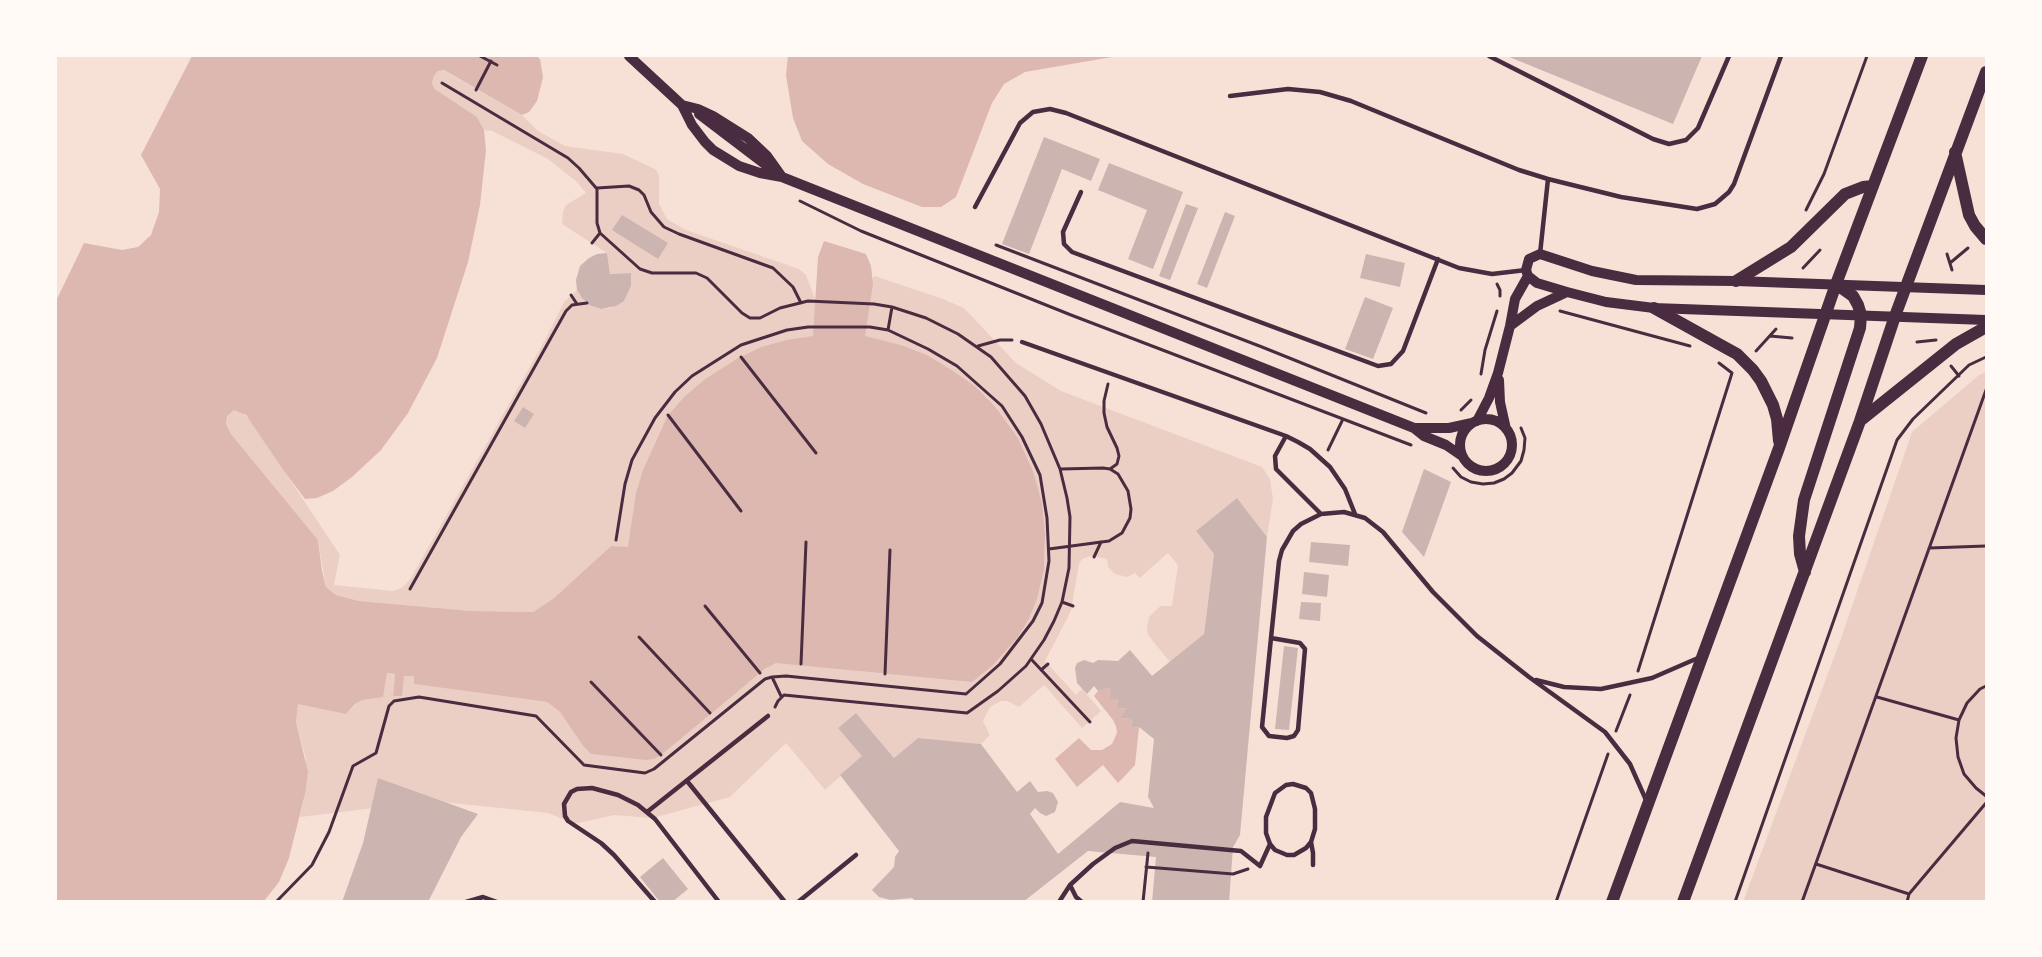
<!DOCTYPE html>
<html>
<head>
<meta charset="utf-8">
<style>
  body { margin:0 }
  #map { position:relative; width:2042px; height:957px; overflow:hidden; background:#f7e1d7; font-family:Spectral,serif }
  canvas { display:block }
  .frame { position:absolute; inset:0; border:57px solid #fffaf5; pointer-events:none }
</style>
</head>
<body>
<div id="map">
<canvas width="2042" height="957"></canvas>
<div class="frame"></div>
</div>
<script>
const c = document.querySelector('canvas').getContext('2d');
c.lineJoin = 'round';
function paint(path, color) { c.fillStyle = color; c.fill(path, 'evenodd'); }
const shape = rows => new Path2D(rows.map(r => 'M' + r).join(''));
function stroke(path, color, width, dash) { c.strokeStyle = color; c.lineWidth = width; c.lineCap = dash ? 'butt' : 'round'; c.setLineDash(dash || []); c.stroke(path); }
const green = shape([
  [443,70,522,115,538,131,565,146,623,154,655,169,659,175,659,204,667,219,686,230,799,269,806,275,815,299,864,287,875,276,943,299,964,308,1016,363,1061,391,1262,467,1270,479,1273,499,1267,537,1237,498,1196,531,1214,554,1204,634,1170,662,1148,635,1147,627,1149,617,1158,608,1161,606,1172,606,1178,565,1168,553,1140,578,1135,573,1127,577,1115,574,1108,567,1107,559,1091,556,1082,559,1079,564,1071,611,1045,661,1076,695,1082,689,1101,711,1082,728,1044,685,1019,707,1007,701,1001,701,990,707,983,721,990,735,981,744,918,738,894,758,856,713,838,728,864,755,825,790,786,743,730,797,653,818,614,815,574,824,548,813,432,801,300,817,305,794,306,759,296,722,298,703,346,714,387,673,395,674,393,696,404,676,414,676,415,684,547,702,560,712,583,746,591,754,645,760,710,713,771,665,776,663,801,664,885,674,1029,619,1037,599,1044,570,1045,534,1033,471,1018,438,995,405,975,386,927,355,904,346,786,340,761,347,738,358,705,379,685,396,668,415,628,548,611,546,554,598,533,612,471,611,359,601,336,595,326,587,318,540,231,434,226,424,228,413,234,410,241,412,251,421,340,555,334,585,393,591,403,587,411,578,545,340,564,302,577,290,582,298,589,305,601,309,611,308,624,301,631,286,631,273,610,274,607,253,562,224,563,212,566,205,586,193,577,182,548,159,492,131,484,130,477,117,435,89,432,83,434,76,438,71],
  [1986,372,1986,901,1743,902,1840,641,1912,432,1979,375]
]);
const water = shape([
  [192,56,536,56,540,59,543,77,537,101,529,112,522,115,444,70,438,71,434,76,432,83,435,89,477,117,484,130,486,150,480,205,468,262,437,358,408,413,381,450,352,477,333,491,317,498,305,499,284,471,246,415,234,410,227,416,226,424,231,434,318,540,322,571,326,587,336,595,359,601,471,611,533,612,554,598,611,546,628,547,636,493,643,470,668,415,685,396,705,379,738,358,761,347,786,340,813,336,818,257,824,241,866,254,871,266,873,284,865,336,904,346,927,355,950,369,975,386,995,406,1018,438,1033,471,1042,503,1045,534,1044,570,1037,599,1029,619,1017,638,992,666,972,682,776,663,765,669,661,755,654,759,645,760,591,754,583,746,560,712,547,702,414,684,414,676,404,676,402,696,393,696,395,674,387,673,383,697,362,700,355,704,346,714,298,704,296,722,308,772,305,794,289,858,279,882,264,901,56,901,56,301,84,243,122,250,138,247,151,235,159,212,160,189,141,155],
  [788,56,1118,56,1025,72,1004,84,992,103,956,197,941,207,922,207,863,184,828,164,802,141,793,118,786,75],
  [1110,688,1109,699,1118,699,1116,709,1126,708,1122,718,1132,719,1131,728,1139,727,1135,765,1118,783,1103,765,1077,787,1055,759,1079,738,1091,750,1102,750,1112,744,1117,733,1116,726,1113,720,1094,696,1098,691]
]);
const building = shape([
  [1507,56,1702,56,1673,124],
  [1044,137,1100,159,1091,181,1062,169,1029,254,1002,244],
  [1109,163,1183,192,1153,269,1128,259,1147,210,1098,190],
  [1186,204,1198,208,1170,280,1159,276],
  [1225,212,1235,216,1207,288,1197,284],
  [622,215,668,243,658,259,612,230],
  [607,253,610,274,631,273,631,286,624,301,616,306,601,309,589,305,582,298,577,290,576,280,580,266,589,258,597,254],
  [1366,254,1405,263,1400,287,1360,278],
  [1365,297,1393,308,1373,359,1345,349],
  [523,407,534,414,525,428,514,421],
  [1424,469,1451,482,1424,557,1402,532],
  [1237,498,1267,537,1240,835,1233,847,1229,902,1152,902,1156,857,1088,851,1023,902,917,902,912,898,891,900,879,897,872,890,894,867,895,857,899,851,840,775,862,756,838,728,856,713,894,758,918,738,981,744,1017,792,1030,781,1038,792,1047,791,1053,793,1058,802,1055,812,1046,816,1040,813,1035,808,1030,814,1058,854,1120,802,1154,808,1148,797,1154,739,1139,727,1131,728,1132,719,1121,718,1126,708,1116,709,1118,699,1109,699,1110,688,1098,691,1094,686,1087,694,1077,683,1075,668,1077,663,1084,660,1093,663,1098,660,1118,661,1130,650,1152,676,1204,634,1214,554,1196,531],
  [1311,542,1350,545,1348,566,1309,562],
  [1304,572,1329,575,1327,597,1302,594],
  [1301,602,1321,603,1320,621,1299,619],
  [1284,646,1298,648,1289,730,1275,729],
  [378,778,478,814,461,837,428,902,342,902,363,843],
  [663,858,688,889,672,902,660,902,640,877]
]);
const path = shape([
  [480,56,497,65],
  [442,83,568,158,579,168,597,189,597,223,600,233,640,269,652,273,696,273,707,278,742,313,750,318,760,318,780,308,808,301,874,304,892,307,926,318,958,334,991,357,1025,396,1041,424,1060,469,1067,498,1070,517,1069,568,1062,602,1054,621,1044,640,1026,666,998,691,967,713,784,695,778,701,775,707],
  [476,90,491,61],
  [597,188,629,186,639,190,644,195,651,212,664,227,679,234,773,268,793,287,801,303],
  [800,201,861,231,1071,315,1411,445],
  [1806,210,1824,174,1867,56],
  [592,243,600,233],
  [996,245,1262,347,1426,413],
  [1947,254,1952,270],
  [1950,263,1968,248],
  [1803,268,1820,250],
  [1497,284,1500,290,1500,296],
  [571,295,577,304],
  [1560,311,1690,346],
  [888,330,892,307],
  [1770,336,1792,338],
  [1917,342,1936,340],
  [978,346,1000,340,1012,340],
  [1756,351,1776,329],
  [741,357,816,453],
  [1951,366,1959,376],
  [1481,374,1485,350,1497,311],
  [1108,384,1104,401,1104,413,1107,427,1117,448,1119,456,1117,464,1110,469],
  [1461,410,1471,400],
  [668,415,741,511],
  [1328,450,1343,419],
  [1453,468,1461,477,1471,482,1483,484,1494,483,1504,479,1512,473,1521,461,1524,450,1525,438,1521,428],
  [1929,548,1986,546],
  [1049,549,1109,541,1122,533,1130,518,1131,509,1128,491,1118,474,1110,469,1103,468,1061,469],
  [1094,557,1101,542],
  [410,589,566,311,572,305,587,303],
  [1062,602,1073,606],
  [705,606,760,673],
  [639,637,710,713],
  [1031,659,1090,722],
  [801,664,806,542],
  [1041,670,1048,664],
  [1638,671,1732,373,1719,363],
  [885,674,890,550],
  [772,677,781,696],
  [591,682,661,755],
  [1986,686,1980,689,1967,703,1959,720,1956,738,1958,757,1964,774,1976,788,1986,796],
  [1877,697,1959,720],
  [1616,731,1630,695],
  [1816,864,1909,894],
  [1146,867,1233,874,1248,869],
  [276,902,312,865,329,832,353,766,376,753,389,706,394,701,419,697,536,716,584,765,645,773,654,769,765,679,772,677,786,676,966,694,1000,664,1033,621,1042,603,1049,561,1047,518,1040,475,1022,437,1002,406,957,366,928,349,888,330,870,327,808,327,787,330,741,345,692,376,675,392,655,418,632,460,625,484,616,540],
  [1143,902,1148,853],
  [1556,902,1608,754],
  [1735,902,1897,440,1913,419,1969,365,1986,357],
  [1802,902,1986,390],
  [1907,902,1909,894,1986,803]
]);
const service = shape([
  [1489,56,1653,139,1669,144,1686,140,1698,128,1729,56],
  [1230,96,1288,89,1320,92,1351,101,1519,170,1548,179,1621,197,1697,209,1715,204,1729,192,1734,184,1781,56],
  [1081,192,1063,232,1064,244,1072,252,1378,366,1391,364,1403,351,1438,259],
  [975,207,1020,123,1033,112,1050,109,1066,113,1459,268,1492,274,1526,270],
  [1540,254,1548,179],
  [1022,342,1286,436,1298,442,1310,449,1330,467,1345,489,1355,514],
  [1286,436,1275,456,1276,469,1321,514],
  [1271,638,1300,643,1305,649,1298,730,1294,736,1287,738,1269,736,1262,727,1271,638,1279,561,1282,550,1293,531,1301,524,1321,514,1344,512,1365,518,1383,532,1433,592,1477,636,1529,677,1605,732,1630,764,1646,800],
  [1536,680,1564,687,1601,689,1652,678,1698,658],
  [687,781,785,902],
  [1293,784,1306,788,1311,793,1315,809,1315,829,1311,842,1306,848,1294,855,1287,855,1275,850,1270,844,1266,833,1266,817,1275,793,1286,785,1293,784],
  [647,812,768,716],
  [1311,842,1313,853,1313,865],
  [1070,885,1076,897,1082,902],
  [466,902,483,897,497,902],
  [655,902,614,855,601,843,568,821,565,816,564,804,571,792,577,789,592,788,618,795,638,805,655,819,719,902],
  [798,902,856,855],
  [1059,902,1070,885,1093,864,1115,848,1132,841,1241,851,1260,866,1270,844]
]);
const tertiary = shape([
  [629,56,682,105,692,125,705,142,713,150,739,166,760,173,782,177,1414,428,1449,428,1472,423],
  [682,105,698,109,713,116,748,138,767,156,782,177],
  [699,114,770,168],
  [1986,290,1736,281,1636,280,1592,271,1540,254,1529,259,1526,270,1528,276,1537,283,1567,292,1606,302,1654,308,1986,320],
  [1510,326,1537,306,1567,292],
  [1499,380,1500,402,1506,429],
  '1460 445a26 26 0 1 1 52 0a26 26 0 1 1-52 0Z',
  [1477,421,1489,398,1498,373,1510,326,1515,299,1528,276],
  [1414,428,1424,436,1446,445,1462,456]
]);
const secondary = shape([
  [1955,152,1969,215,1975,226,1986,239],
  [1736,281,1791,247,1845,194,1863,187,1873,186],
  [1654,308,1726,348,1737,354,1753,370,1761,381,1773,405,1777,419,1779,441],
  [1861,420,1956,344,1986,327],
  [1805,572,1800,554,1799,536,1804,500,1860,328,1861,315,1858,305,1853,296,1836,284],
  [1612,902,1779,448,1836,284,1922,56],
  [1683,902,1860,421,1895,316,1986,72]
]);
paint(green, '#ebcfc5');
paint(water, '#dcb8b0');
paint(building, '#ccb4b1');
stroke(path, '#4a2c40', 3);
stroke(service, '#4a2c40', 4.5);
stroke(tertiary, '#4a2c40', 10);
stroke(secondary, '#4a2c40', 12);
</script>
</body>
</html>
